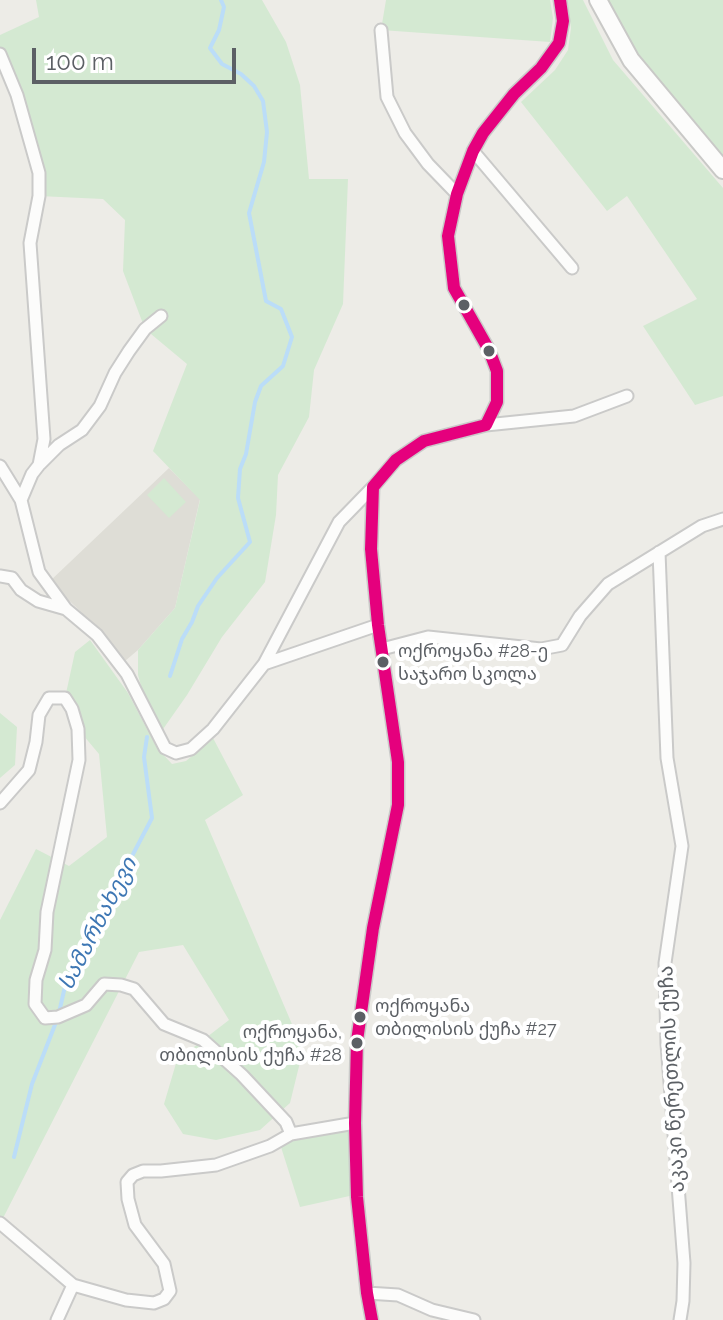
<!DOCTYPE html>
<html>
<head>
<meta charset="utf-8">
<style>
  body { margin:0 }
  #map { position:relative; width:723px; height:1320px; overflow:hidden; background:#edece7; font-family:Raleway,sans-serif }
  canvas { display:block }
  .scale { position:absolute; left:32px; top:48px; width:204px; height:36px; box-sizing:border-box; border:4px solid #5c6065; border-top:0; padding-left:10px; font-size:24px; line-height:28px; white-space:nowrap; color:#5c6065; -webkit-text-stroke:6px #fff; paint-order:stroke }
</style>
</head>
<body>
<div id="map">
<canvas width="723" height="1320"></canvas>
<div class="scale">100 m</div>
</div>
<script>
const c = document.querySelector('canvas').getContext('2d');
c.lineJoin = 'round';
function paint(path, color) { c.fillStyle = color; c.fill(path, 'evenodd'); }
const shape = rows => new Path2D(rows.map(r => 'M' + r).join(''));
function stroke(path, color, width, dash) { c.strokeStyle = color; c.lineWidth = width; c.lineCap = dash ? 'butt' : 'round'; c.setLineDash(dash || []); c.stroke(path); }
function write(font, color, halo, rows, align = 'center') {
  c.font = font + ' Raleway,"Noto Sans Georgian",sans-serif'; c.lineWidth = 8; c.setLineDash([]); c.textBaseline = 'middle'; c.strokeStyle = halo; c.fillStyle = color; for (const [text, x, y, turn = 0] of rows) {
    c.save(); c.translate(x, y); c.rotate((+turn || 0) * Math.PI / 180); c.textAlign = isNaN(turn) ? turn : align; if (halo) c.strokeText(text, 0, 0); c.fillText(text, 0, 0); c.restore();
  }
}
const education = shape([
  [169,468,200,499,175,608,138,650,125,661,76,607,49,582]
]);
const green = shape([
  [36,0,262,0,286,42,300,85,309,179,348,179,343,304,314,370,309,417,278,475,276,515,265,582,222,637,187,695,161,732,145,700,138,675,138,650,175,608,200,500,153,451,187,364,145,329,123,271,125,220,103,199,39,196,39,173,0,54,0,35,39,17],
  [386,0,550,0,553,18,550,42,381,30],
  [567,0,583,0,613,60,723,188,723,396,695,405,643,326,697,299,627,196,607,211,521,102,555,70,568,50,571,28],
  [606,0,723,0,723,160,635,60],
  [164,478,186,502,169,518,147,495],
  [90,640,128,693,157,748,172,764,186,761,213,738,243,795,205,820,303,1050,290,1103,260,1130,216,1140,183,1134,164,1104,177,1060,229,1020,183,945,139,952,0,1224,0,920,36,849,69,866,107,837,99,754,78,729,65,698,75,652],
  [0,713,17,727,15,765,0,778],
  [348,1131,354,1195,300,1207,281,1147,293,1138]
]);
const stream = shape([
  [170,676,182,639,192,622,198,606,217,578,250,542,238,498,240,469,246,454,255,402,261,386,283,366,292,337,281,309,266,301,249,213,264,162,267,132,263,101,254,86,241,74,222,64,210,48,219,30,224,7,221,0],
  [14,1157,32,1084,58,1017,66,982,152,818,144,757,147,737]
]);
const minor = shape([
  [381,30,387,97,405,133,428,164,457,194],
  [0,54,17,95,39,173,39,196,30,243,44,439,39,465,32,474,21,500,39,572,66,609],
  [473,151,572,268],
  [486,425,574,416,627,396],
  [40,464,59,445,82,430,100,406,115,373,129,351,145,329,161,316],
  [0,466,21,500],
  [659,552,667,758,682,846,665,963,667,1044,684,1263,683,1301,680,1320],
  [0,576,12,578,21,590,38,601,66,609,97,635,127,674,165,748,176,753,191,749,213,729,264,664,339,522,373,487],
  [382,649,428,637,541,649,562,645,580,616,608,584,702,526,723,519],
  [264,664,378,625],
  [0,803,29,770,36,742,39,715,49,698,65,698,72,709,78,729,79,760,47,912,45,950,36,980,35,1004,45,1018,58,1017,86,1005,104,984,121,985,134,989,164,1024,203,1040,242,1075,286,1122,291,1134],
  [0,1223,73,1285,126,1300,154,1303,164,1299,170,1291,164,1264,135,1225,128,1199,127,1182,133,1175,143,1171,161,1171,216,1165,270,1146,291,1134,355,1123],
  [367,1293,398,1295,432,1310,474,1320],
  [57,1320,73,1285],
  [372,1320,367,1293,357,1197,355,1123,357,1041,373,928,398,805,398,762,378,625,371,549,373,487,396,460,424,441,486,425,497,402,497,371,489,350,454,288,448,236,457,194,473,151,483,133,514,94,541,68,559,43,563,21,560,0]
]);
const secondary = shape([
  [598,0,631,60,723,170]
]);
const bus1 = shape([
  [372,1320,367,1293,357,1197,355,1123,357,1041,373,928,398,805,398,762,378,625,371,549,373,487,396,460,424,441,486,425,497,402,497,371,489,350,454,288,448,236,457,194,473,151,483,133,514,94,541,68,559,43,563,21,560,0]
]);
const markers = [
  [464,305,7,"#5c6065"],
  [489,351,7,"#5c6065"],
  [383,662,7,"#5c6065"],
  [360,1017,7,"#5c6065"],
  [357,1043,7,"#5c6065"]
];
const busNames = [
  ["ოქროყანა #28-ე",398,652],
  ["საჯარო სკოლა",398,675],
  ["ოქროყანა",375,1007],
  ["თბილისის ქუჩა #27",375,1030],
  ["ოქროყანა,",342,1033,"right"],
  ["თბილისის ქუჩა #28",342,1056,"right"]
];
const streetNames = [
  ["აკაკი წერეთლის ქუჩა",672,1079,-93]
];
const waterNames = [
  ["სამარხახევი",98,924,-63]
];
paint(education, '#deddd6');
paint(green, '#d4e9d2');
stroke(stream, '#bbddf8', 4);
stroke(minor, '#cacac9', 15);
stroke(secondary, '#c9c9c7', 20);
stroke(minor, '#fcfcfb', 11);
stroke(secondary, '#fcfcfb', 16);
stroke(bus1, '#e5007d', 12);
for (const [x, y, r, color] of markers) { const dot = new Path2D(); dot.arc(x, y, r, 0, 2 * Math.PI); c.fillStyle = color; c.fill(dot); stroke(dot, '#fff', 3); }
write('18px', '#5c6065', '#fff', busNames, 'left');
write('20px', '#5c6065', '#fff', streetNames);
write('italic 22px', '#3e77b4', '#fff', waterNames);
</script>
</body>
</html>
